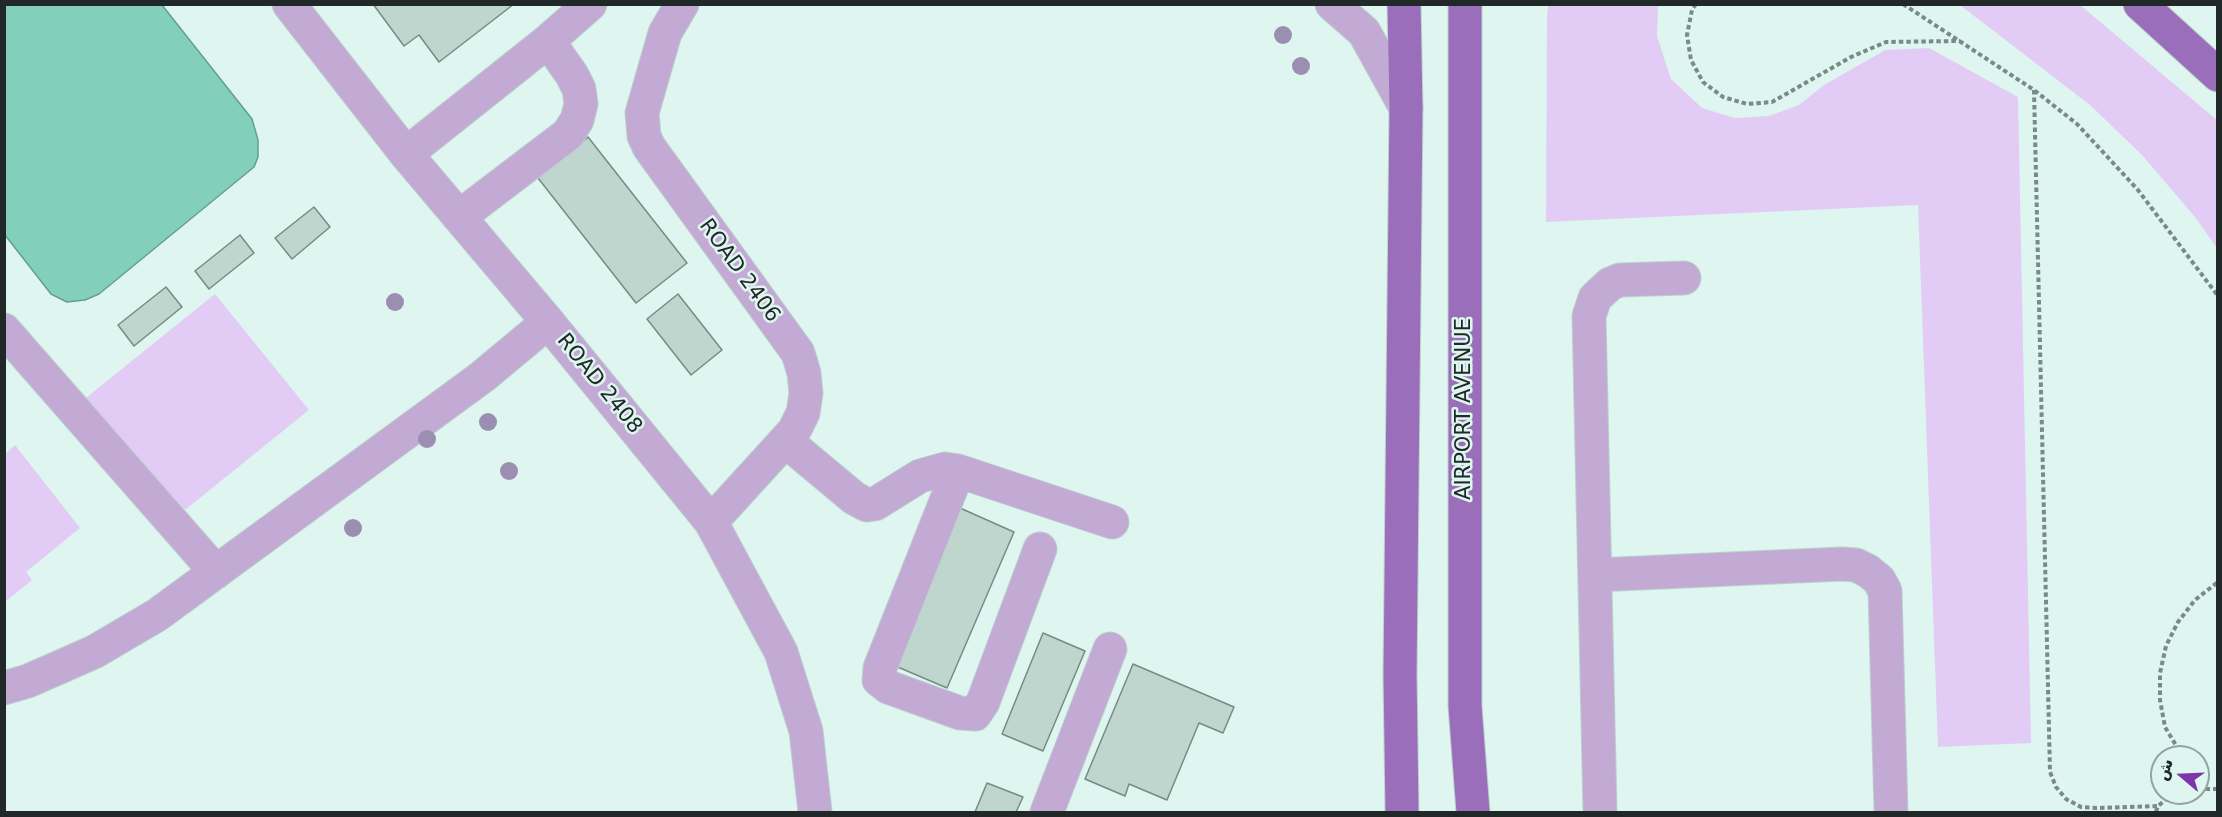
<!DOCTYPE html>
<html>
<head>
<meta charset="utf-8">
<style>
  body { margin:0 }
  #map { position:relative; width:2222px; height:817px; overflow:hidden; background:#def6ef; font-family:"DejaVu Sans","Noto Naskh Arabic",sans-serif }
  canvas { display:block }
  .frame { position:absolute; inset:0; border:6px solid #202927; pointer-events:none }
  .north { position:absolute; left:2150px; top:745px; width:60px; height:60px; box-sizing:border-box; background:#def6ef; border:2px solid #92a49f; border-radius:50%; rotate:289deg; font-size:16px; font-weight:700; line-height:24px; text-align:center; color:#202927 }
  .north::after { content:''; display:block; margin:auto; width:21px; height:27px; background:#7d36a9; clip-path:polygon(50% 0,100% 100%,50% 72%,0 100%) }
</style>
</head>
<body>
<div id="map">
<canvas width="2222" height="817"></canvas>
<div class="frame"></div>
<div class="north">ش</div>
</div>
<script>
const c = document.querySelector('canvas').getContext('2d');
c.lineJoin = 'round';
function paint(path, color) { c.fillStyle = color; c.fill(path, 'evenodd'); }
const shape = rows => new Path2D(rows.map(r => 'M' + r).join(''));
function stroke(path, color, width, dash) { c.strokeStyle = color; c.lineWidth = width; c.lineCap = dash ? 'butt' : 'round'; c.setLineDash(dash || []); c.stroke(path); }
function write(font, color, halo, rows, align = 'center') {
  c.font = font + ' "DejaVu Sans",sans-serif'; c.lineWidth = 5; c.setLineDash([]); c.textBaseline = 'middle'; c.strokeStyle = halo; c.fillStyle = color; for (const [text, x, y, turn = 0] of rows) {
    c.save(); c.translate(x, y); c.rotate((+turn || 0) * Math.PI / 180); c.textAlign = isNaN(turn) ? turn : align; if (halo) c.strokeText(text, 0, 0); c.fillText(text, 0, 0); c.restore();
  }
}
const green = shape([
  [1548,5,1658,5,1657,36,1671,79,1702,108,1735,118,1769,116,1799,105,1824,85,1885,50,1929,48,2018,97,2031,743,1938,747,1918,205,1546,222,1547,17],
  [1960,5,2080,5,2217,120,2217,248,2195,217,2142,155,2090,105],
  [215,294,309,410,175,518,82,401],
  [15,445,80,528,26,572,32,580,5,602,5,454]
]);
const water = shape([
  [5,4,162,5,252,119,258,140,258,157,254,167,99,294,85,300,67,302,51,294,5,235,5,4]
]);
const building = shape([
  [373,4,514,4,439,62,419,35,404,46,373,4],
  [588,137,687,263,636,303,538,178,588,137],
  [314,207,330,227,292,259,275,238,314,207],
  [240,235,254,253,209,289,195,271,240,235],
  [166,287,182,307,134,346,118,325,166,287],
  [678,294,722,350,691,375,647,319,678,294],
  [960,508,1014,532,947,688,893,665,960,508],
  [1043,633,1085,651,1043,751,1002,734,1043,633],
  [1133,664,1234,707,1223,733,1199,723,1167,800,1129,784,1125,796,1085,779,1133,664],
  [987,783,1023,797,1016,812,975,812,987,783]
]);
const path = shape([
  [1696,4,1692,10,1687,35,1691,60,1703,82,1723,97,1747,104,1772,102,1851,57,1886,42,1960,41],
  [1903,4,2034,90,2077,124,2138,190,2218,296],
  [2034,90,2050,772,2056,787,2066,799,2081,807,2097,808,2158,806],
  [2183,757,2165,727,2160,700,2160,673,2166,646,2178,622,2195,600,2218,582],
  [2198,789,2218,789],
  [2156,812,2158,806,2174,793]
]);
const minor = shape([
  [289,4,406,154,548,322,711,522,781,652,806,731,815,812],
  [682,4,665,33,642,113,644,136,649,147,798,353,804,373,806,393,803,413,794,431,711,522],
  [1332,4,1364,32,1406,108],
  [406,154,548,41,590,4],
  [459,217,568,134,577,120,581,104,579,89,572,75,548,41],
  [4,330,216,572],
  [787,442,854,498,867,505,875,504,920,476,945,469,958,471,1112,522],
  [958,471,880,668,879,680,888,687,960,713,975,714,983,702,1040,549],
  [1595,575,1842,564,1856,565,1868,571,1879,580,1885,591,1891,812],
  [4,688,28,681,94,652,157,615,482,377,548,322],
  [1047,812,1110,649],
  [1600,812,1589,316,1595,298,1610,284,1620,280,1684,278]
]);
const major = shape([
  [1465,4,1465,706,1473,812],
  [2140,4,2218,75],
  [1402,812,1400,674,1406,108,1404,4]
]);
const trees = [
  [1283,35],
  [1301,66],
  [395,302],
  [488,422],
  [427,439],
  [509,471],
  [353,528]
];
const streetNames = [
  ["ROAD 2406",739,271,54],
  ["ROAD 2408",599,384,51],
  ["AIRPORT AVENUE",1465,409,-90]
];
paint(green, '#e2ccf5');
paint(water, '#82d0bb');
stroke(water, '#659e8f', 1.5);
paint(building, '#bed6ce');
stroke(building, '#758b84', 1.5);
stroke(minor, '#bcd1cb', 35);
stroke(major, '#bcd1cb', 35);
stroke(path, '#7a8a86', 4, [4.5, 3]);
stroke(minor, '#c2aad5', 33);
stroke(major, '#9a6ebb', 33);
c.fillStyle = '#9a8fb0';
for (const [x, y] of trees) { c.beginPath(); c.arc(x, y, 9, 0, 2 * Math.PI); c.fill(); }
write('21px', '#202927', '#def6ef', streetNames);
</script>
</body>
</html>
